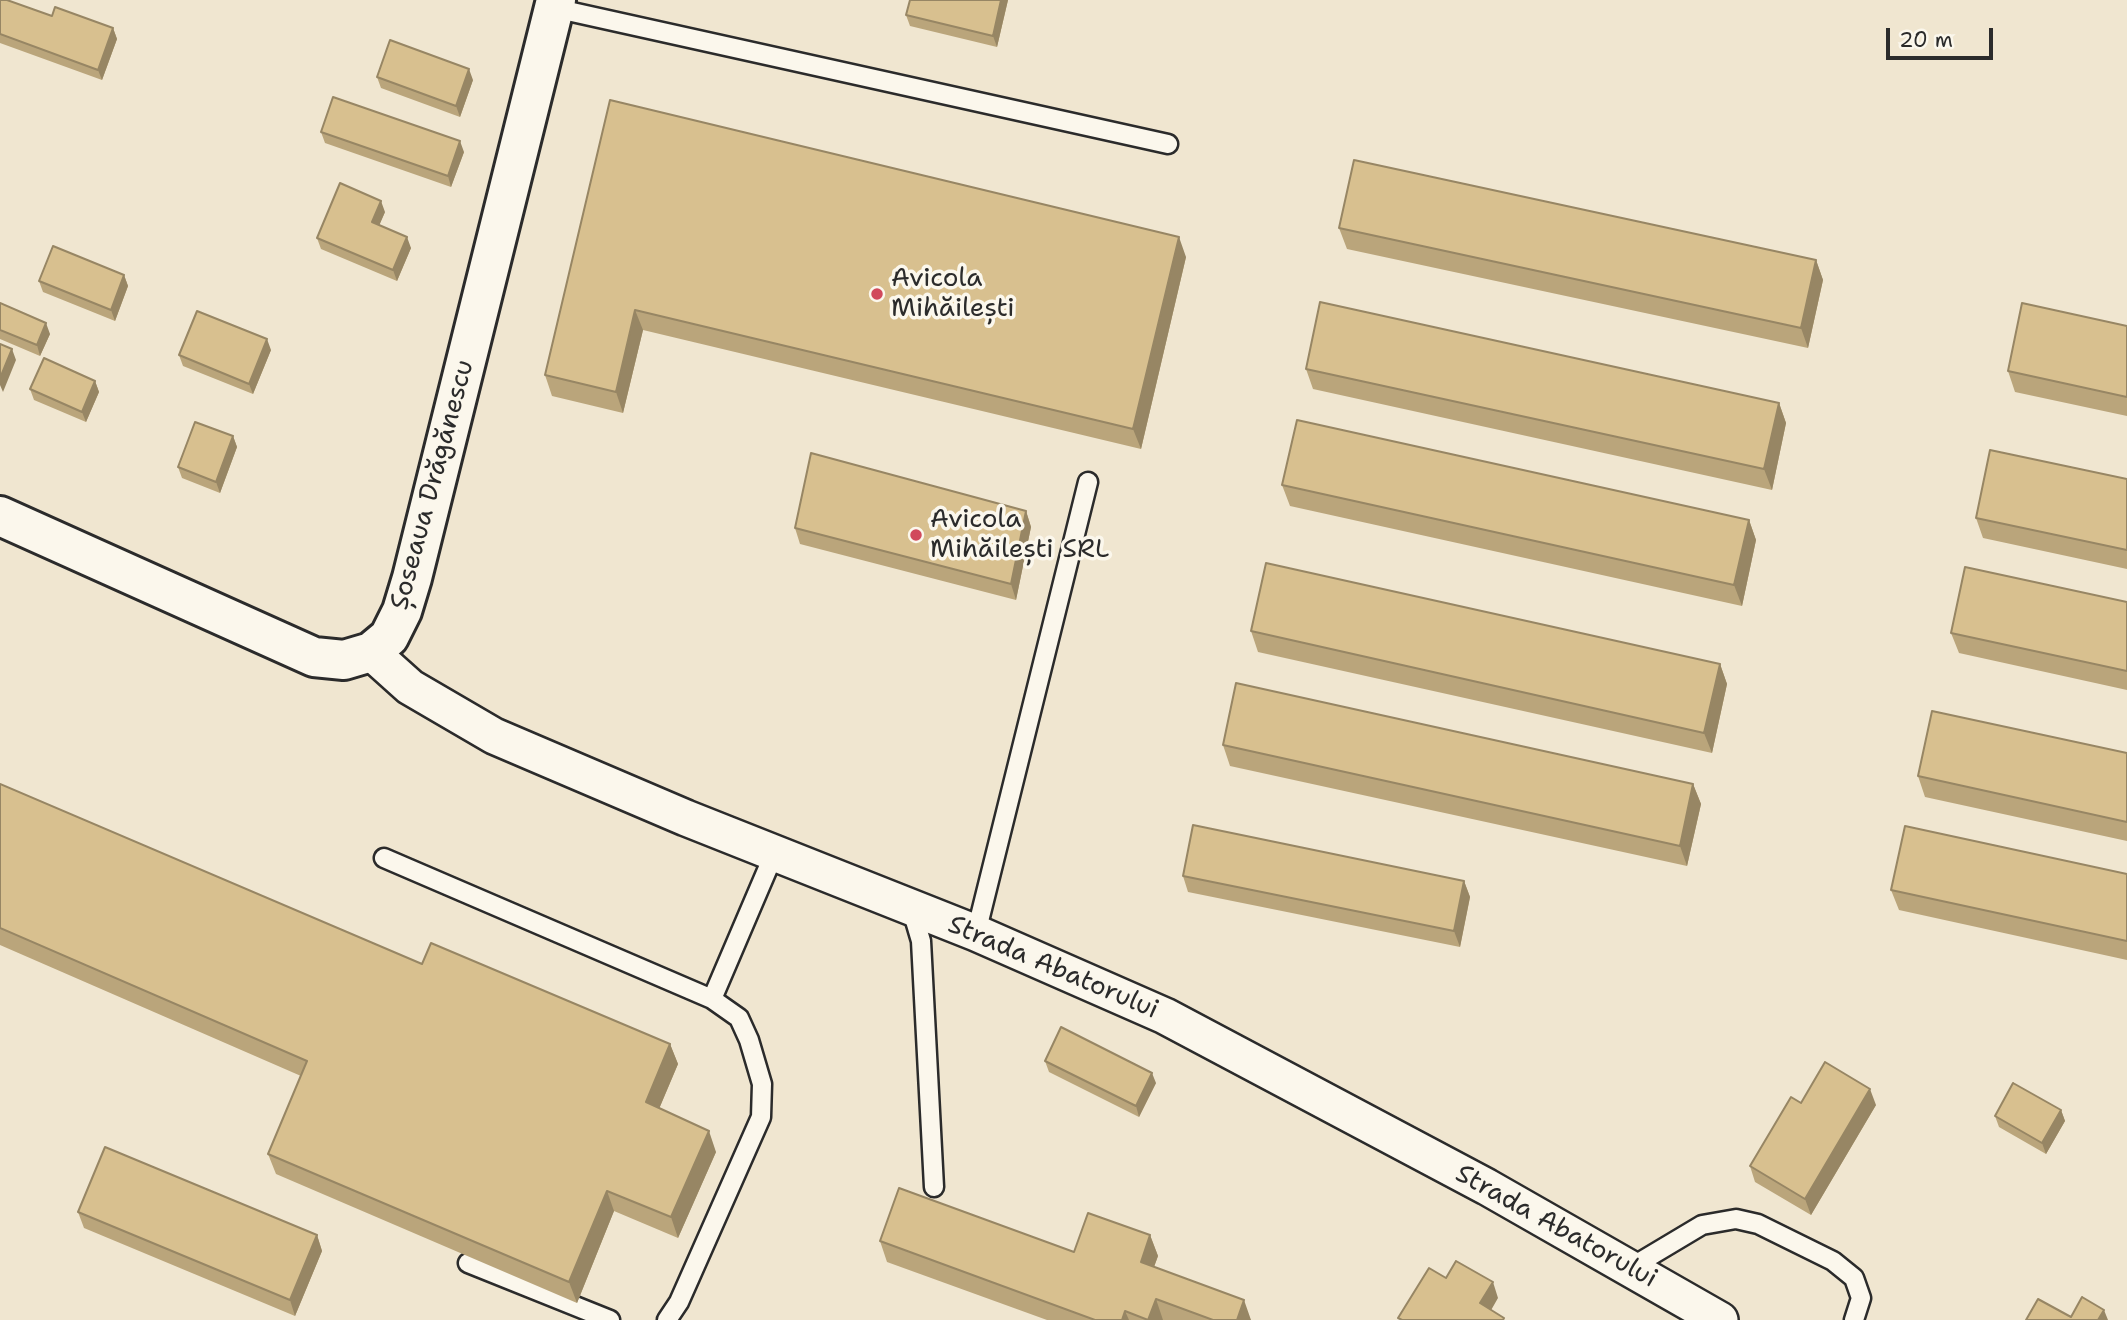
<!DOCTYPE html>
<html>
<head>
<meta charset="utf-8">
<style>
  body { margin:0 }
  #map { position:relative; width:2127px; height:1320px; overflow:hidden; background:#f0e6d0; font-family:"Shantell Sans",sans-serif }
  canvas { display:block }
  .scale { position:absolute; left:1886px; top:28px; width:107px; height:32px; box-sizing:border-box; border:4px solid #2b2b2b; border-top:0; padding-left:9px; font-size:21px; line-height:24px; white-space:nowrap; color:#2b2b2b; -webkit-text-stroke:5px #fbf7ec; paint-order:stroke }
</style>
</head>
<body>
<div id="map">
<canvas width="2127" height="1320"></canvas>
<div class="scale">20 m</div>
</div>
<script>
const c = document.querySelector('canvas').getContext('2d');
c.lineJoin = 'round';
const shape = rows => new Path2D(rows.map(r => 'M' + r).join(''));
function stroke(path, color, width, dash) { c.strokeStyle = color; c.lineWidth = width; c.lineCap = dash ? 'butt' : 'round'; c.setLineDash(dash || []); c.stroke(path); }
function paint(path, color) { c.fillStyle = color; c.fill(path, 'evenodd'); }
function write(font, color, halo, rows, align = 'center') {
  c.font = font + ' "Shantell Sans",sans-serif'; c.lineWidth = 7; c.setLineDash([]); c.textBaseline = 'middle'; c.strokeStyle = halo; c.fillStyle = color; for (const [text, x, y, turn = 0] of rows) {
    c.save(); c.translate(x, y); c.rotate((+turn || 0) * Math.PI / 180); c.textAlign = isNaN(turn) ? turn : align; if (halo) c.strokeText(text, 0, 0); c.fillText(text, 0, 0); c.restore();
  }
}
const service = shape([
  [554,8,1168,144],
  [384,858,712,999,739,1018,749,1040,762,1084,761,1117,679,1302,667,1320],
  [911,907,921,941,934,1187],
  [976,933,1088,482],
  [712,999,774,854],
  [468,1263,610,1320],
  [1630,1268,1702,1225,1736,1219,1758,1224,1833,1261,1854,1278,1861,1298,1854,1320]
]);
const minor = shape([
  [371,652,410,687,494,736,686,818,976,933,1165,1016,1487,1187,1720,1320]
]);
const secondary = shape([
  [0,516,314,657,344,660,371,652,389,637,402,611,412,578,556,0]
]);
const wall = shape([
  [0,0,52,16,113,28,117,39,102,80,0,43],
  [1008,0,997,47,910,26,906,15],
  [377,77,473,80,460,117,381,88],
  [610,100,1186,257,1141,449,643,330,623,413,552,396,545,375],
  [321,132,464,152,451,187,325,143],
  [385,212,379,225,411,248,397,281,321,249,317,238],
  [1339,228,1816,260,1823,280,1808,348,1347,249],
  [124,275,128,286,115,321,43,292,39,281],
  [0,303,50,334,40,356,0,339],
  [2127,326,2127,416,2015,392,2008,371],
  [271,350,253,394,183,366,179,355],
  [1306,369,1779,403,1786,423,1772,490,1313,389],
  [95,381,99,392,86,422,34,400,30,389],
  [233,436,237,447,220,493,182,478,178,467],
  [2127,479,2127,569,1983,538,1976,518],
  [1282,485,1749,520,1756,540,1742,606,1290,506],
  [1026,511,1031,527,1016,600,800,544,795,528],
  [2127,602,2127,690,1959,653,1951,633],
  [1251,631,1720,664,1727,684,1712,753,1258,652],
  [1223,745,1693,784,1701,804,1687,866,1230,766],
  [2127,753,2127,841,1925,797,1918,776],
  [0,784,422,964,670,1044,678,1064,659,1109,716,1152,678,1238,614,1211,577,1303,276,1174,268,1154,301,1076,0,945],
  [2127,874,2127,960,1899,910,1891,890],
  [1183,876,1464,881,1470,897,1460,947,1188,892],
  [1045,1061,1156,1083,1139,1117,1049,1072],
  [1801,1103,1876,1105,1811,1215,1755,1182,1750,1166],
  [2061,1110,2065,1121,2046,1154,1999,1127,1995,1116],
  [78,1212,317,1235,322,1251,295,1316,84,1228],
  [1150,1235,1158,1256,1154,1267,1251,1320,1047,1320,887,1262,880,1241,1074,1252]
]);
const shadedWall = shape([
  [1001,0,1008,0,997,47,993,36],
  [113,28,117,39,102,80,98,70],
  [469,69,473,80,460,117,456,106],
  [460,141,464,152,451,187,448,176],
  [381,201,385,212,376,233,372,222],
  [407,237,411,248,397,281,393,270],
  [1179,237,1186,257,1141,449,1133,429],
  [1816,260,1823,280,1808,348,1801,328],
  [124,275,128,286,115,321,111,310],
  [635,310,643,330,623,413,616,392],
  [46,323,50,334,40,356,37,345],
  [267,339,271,350,253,394,249,384],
  [12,349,16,360,3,392,0,385,0,378],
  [95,381,99,392,86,422,82,412],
  [1779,403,1786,423,1772,490,1764,469],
  [233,436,237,447,220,493,216,482],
  [1026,511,1031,527,1016,600,1011,584],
  [1749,520,1756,540,1742,606,1734,585],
  [1720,664,1727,684,1712,753,1704,733],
  [1693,784,1701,804,1687,866,1680,846],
  [1464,881,1470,897,1460,947,1454,931],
  [670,1044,678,1064,653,1123,646,1102],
  [1152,1073,1156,1083,1139,1117,1136,1106],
  [1870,1089,1876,1105,1811,1215,1805,1199],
  [2061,1110,2065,1121,2046,1154,2042,1143],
  [709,1131,716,1152,678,1238,671,1217],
  [607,1191,614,1211,577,1303,569,1282],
  [317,1235,322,1251,295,1316,290,1300],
  [1150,1235,1158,1256,1148,1283,1141,1262],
  [1493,1282,1498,1298,1486,1319,1480,1303],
  [1156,1299,1163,1320,1148,1320],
  [1244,1300,1251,1320,1237,1320],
  [2104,1310,2108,1320,2098,1320],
  [1125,1311,1129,1320,1122,1320]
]);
const building = shape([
  [0,0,7,0,52,16,55,7,113,28,98,70,0,34,0,0],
  [910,0,1001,0,993,36,906,15,910,0],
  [390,40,469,69,456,106,377,77,390,40],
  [333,97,460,141,448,176,321,132,333,97],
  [610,100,1179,237,1133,429,635,310,616,392,545,375,610,100],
  [1354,160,1816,260,1801,328,1339,228,1354,160],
  [340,183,381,201,372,222,407,237,393,270,317,238,340,183],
  [53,246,124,275,111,310,39,281,53,246],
  [1320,302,1779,403,1764,469,1306,369,1320,302],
  [0,303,46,323,37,345,0,330,0,303],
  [2022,303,2127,326,2127,397,2008,371,2022,303],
  [197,311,267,339,249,384,179,355,197,311],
  [0,344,12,349,0,378,0,344],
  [44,358,95,381,82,412,30,389,44,358],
  [1297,420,1749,520,1734,585,1282,485,1297,420],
  [195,422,233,436,216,482,178,467,195,422],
  [1990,450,2127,479,2127,550,1976,518,1990,450],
  [811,453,1026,511,1011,584,795,528,811,453],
  [1266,563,1720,664,1704,733,1251,631,1266,563],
  [1965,567,2127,602,2127,671,1951,633,1965,567],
  [1236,683,1693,784,1680,846,1223,745,1236,683],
  [1932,711,2127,753,2127,822,1918,776,1932,711],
  [0,784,422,964,431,943,670,1044,646,1102,709,1131,671,1217,607,1191,569,1282,268,1154,307,1061,0,928,0,784],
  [1193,825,1464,881,1454,931,1183,876,1193,825],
  [1905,826,2127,874,2127,941,1891,890,1905,826],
  [1061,1027,1152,1073,1136,1106,1045,1061,1061,1027],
  [1825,1062,1870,1089,1805,1199,1750,1166,1791,1097,1801,1103,1825,1062],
  [2013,1083,2061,1110,2042,1143,1995,1116,2013,1083],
  [105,1147,317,1235,290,1300,78,1212,105,1147],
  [899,1188,1074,1252,1088,1213,1150,1235,1141,1262,1244,1300,1237,1320,1213,1320,1156,1299,1148,1320,1125,1311,1122,1320,1095,1320,880,1241,899,1188],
  [1456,1261,1493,1282,1480,1303,1504,1318,1503,1320,1402,1320,1398,1318,1429,1268,1446,1278,1456,1261],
  [2082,1297,2104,1310,2098,1320,2026,1320,2038,1299,2071,1317,2082,1297]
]);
const markers = [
  [877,294,7,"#d1495b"],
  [916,535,7,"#d1495b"]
];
const poiNames = [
  ["Avicola",891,279],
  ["Mihăilești",891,309],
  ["Avicola",930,520],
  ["Mihăilești SRL",930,550]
];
const streetNames = [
  ["Șoseaua Drăgănescu",433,485,-75],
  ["Strada Abatorului",1053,968,23],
  ["Strada Abatorului",1556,1227,29]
];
stroke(service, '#2b2b2b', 23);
stroke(minor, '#2b2b2b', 40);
stroke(secondary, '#2b2b2b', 44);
stroke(service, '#fbf7ec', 18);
stroke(minor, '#fbf7ec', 35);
stroke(secondary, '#fbf7ec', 38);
paint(wall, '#baa57b');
paint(shadedWall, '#978664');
paint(building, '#d8c08f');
stroke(building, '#978664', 2);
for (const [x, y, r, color] of markers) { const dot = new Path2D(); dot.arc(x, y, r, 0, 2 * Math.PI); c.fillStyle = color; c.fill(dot); stroke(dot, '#fbf7ec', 2.5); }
write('26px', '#2b2b2b', '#fbf7ec', poiNames, 'left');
write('26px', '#2b2b2b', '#fbf7ec', streetNames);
</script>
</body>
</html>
